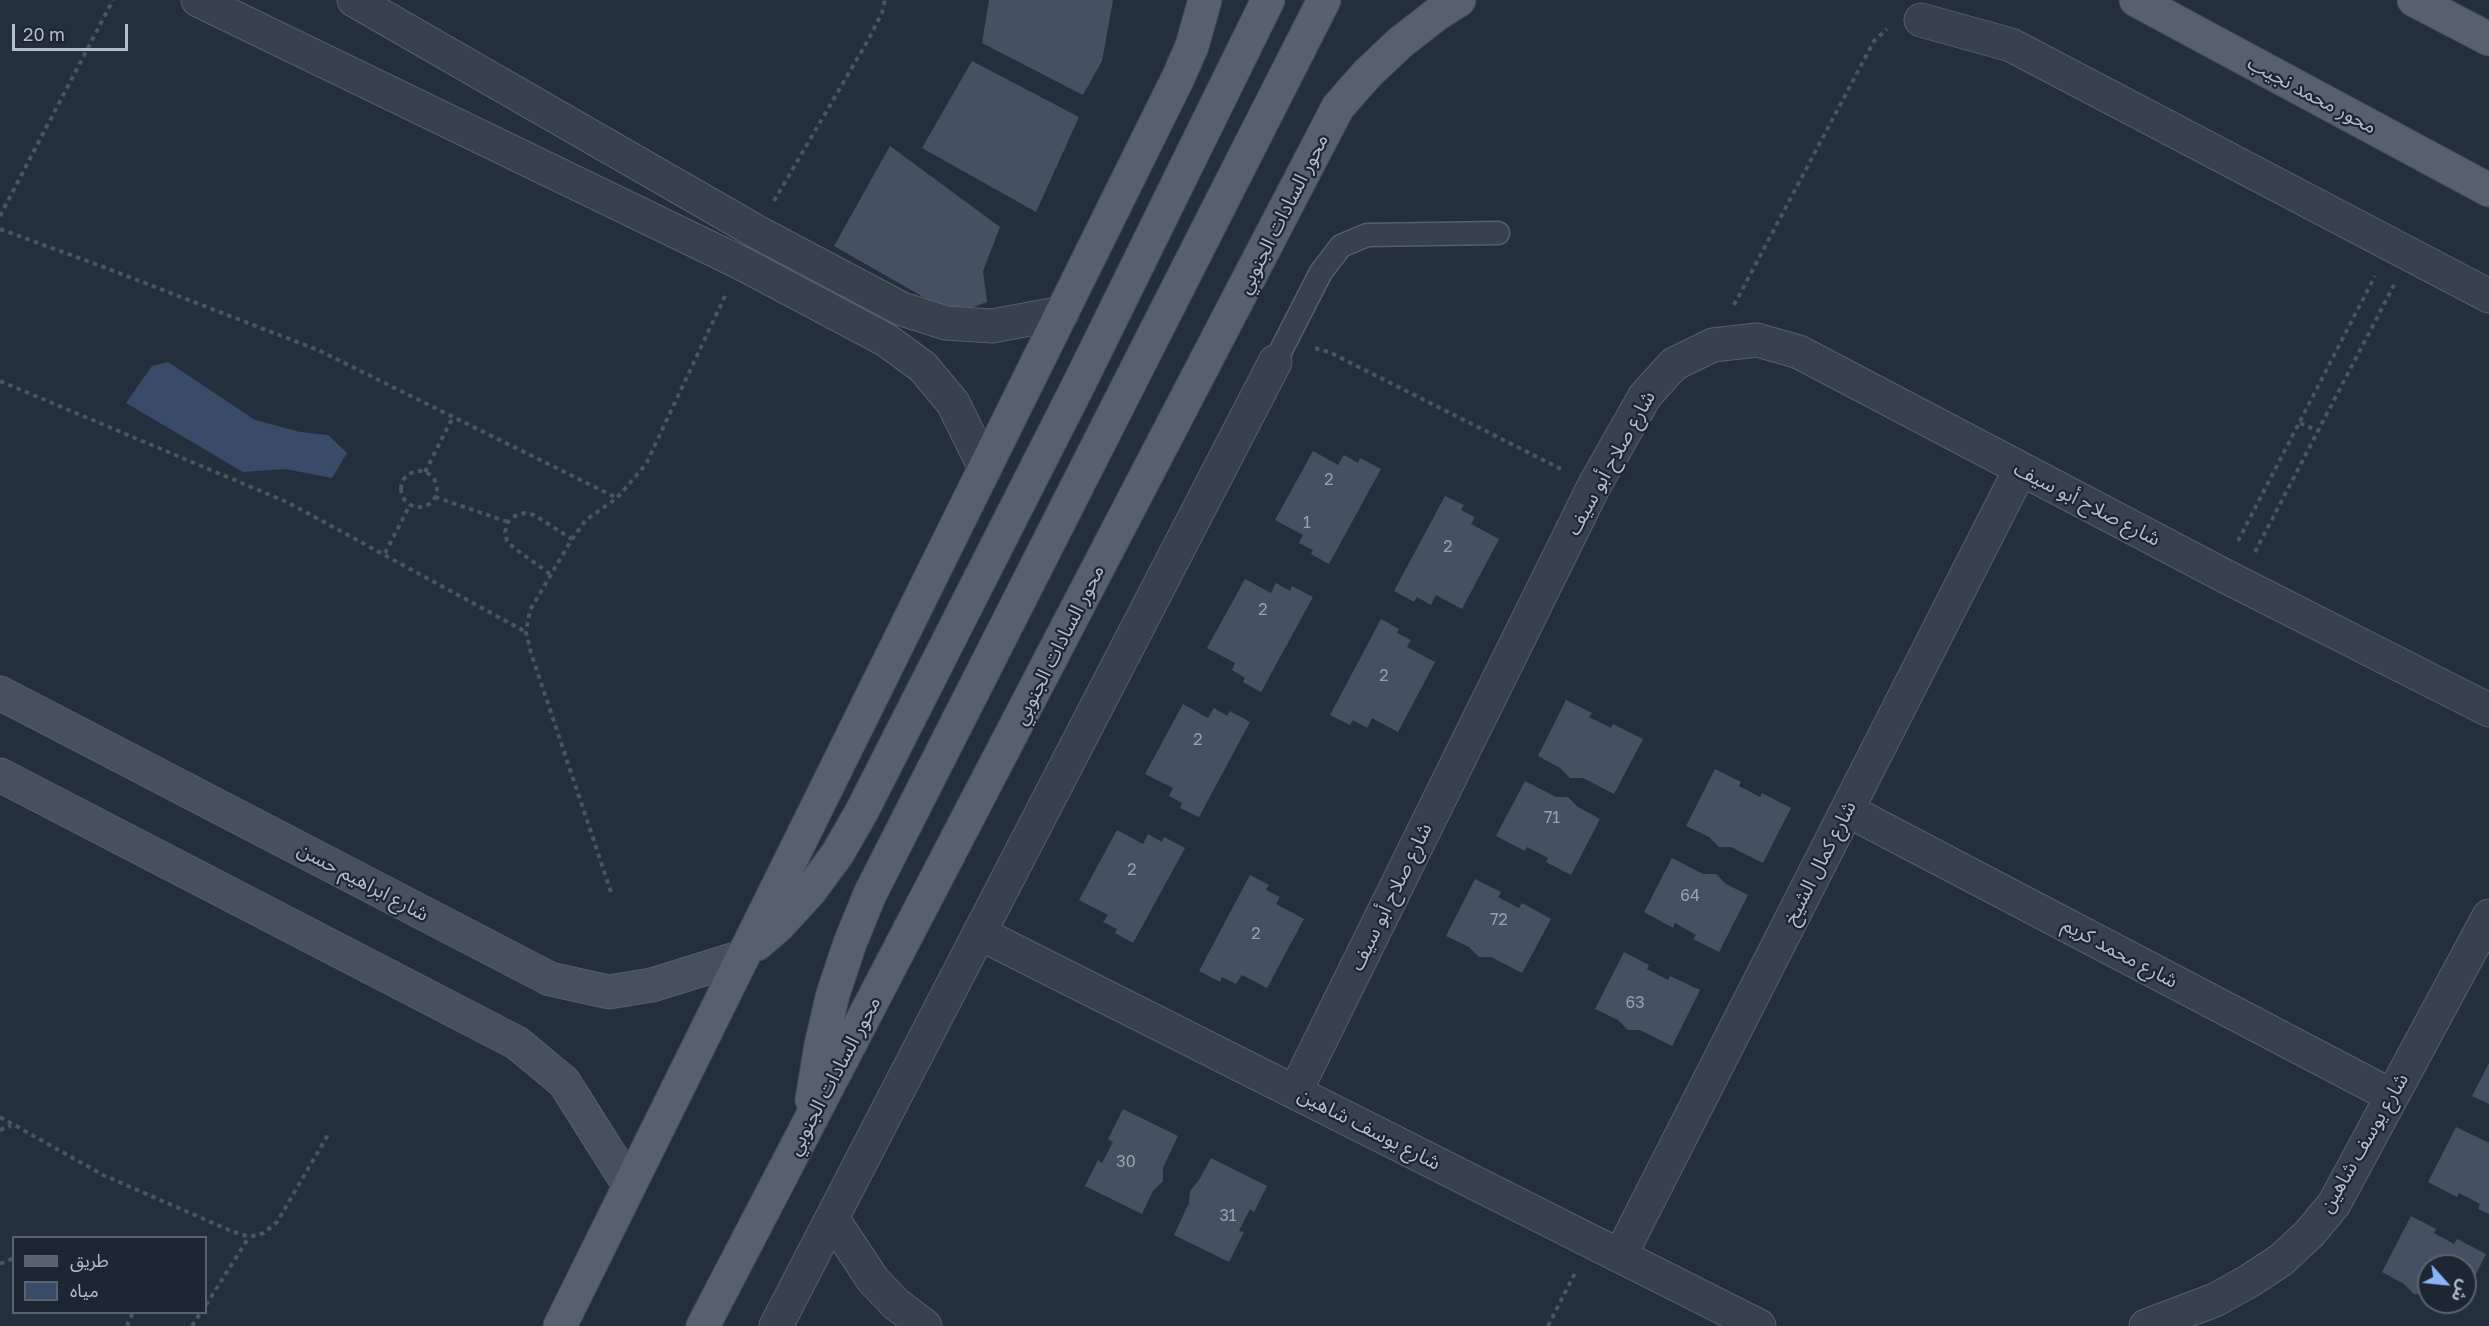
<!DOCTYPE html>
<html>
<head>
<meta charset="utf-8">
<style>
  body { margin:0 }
  #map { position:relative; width:2489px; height:1326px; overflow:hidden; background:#242f3e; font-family:"Golos Text","Noto Sans Arabic",sans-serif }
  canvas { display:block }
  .legend { position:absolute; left:12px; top:1236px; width:195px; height:78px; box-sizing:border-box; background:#1d2633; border:2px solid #59626f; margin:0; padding:8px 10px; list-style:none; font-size:18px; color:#b4bcc9 }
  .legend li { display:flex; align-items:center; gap:12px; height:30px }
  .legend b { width:30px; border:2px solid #59626f }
  .north { position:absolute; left:2417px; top:1254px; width:60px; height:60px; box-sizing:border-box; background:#1d2633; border:2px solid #59626f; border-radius:50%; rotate:117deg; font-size:16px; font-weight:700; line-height:24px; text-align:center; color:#b4bcc9 }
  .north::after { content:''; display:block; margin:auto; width:21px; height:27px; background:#8ab4f8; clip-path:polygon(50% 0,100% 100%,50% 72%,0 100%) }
  .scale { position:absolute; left:12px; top:24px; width:116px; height:27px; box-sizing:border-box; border:3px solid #b4bcc9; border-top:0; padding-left:8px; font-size:18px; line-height:21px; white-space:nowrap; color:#b4bcc9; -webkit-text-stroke:4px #1d2633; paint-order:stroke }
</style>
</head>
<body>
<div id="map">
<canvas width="2489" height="1326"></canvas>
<ul class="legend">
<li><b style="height:8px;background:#56606e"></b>طريق</li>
<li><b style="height:16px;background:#394c67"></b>مياه</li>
</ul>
<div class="north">ش</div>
<div class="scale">20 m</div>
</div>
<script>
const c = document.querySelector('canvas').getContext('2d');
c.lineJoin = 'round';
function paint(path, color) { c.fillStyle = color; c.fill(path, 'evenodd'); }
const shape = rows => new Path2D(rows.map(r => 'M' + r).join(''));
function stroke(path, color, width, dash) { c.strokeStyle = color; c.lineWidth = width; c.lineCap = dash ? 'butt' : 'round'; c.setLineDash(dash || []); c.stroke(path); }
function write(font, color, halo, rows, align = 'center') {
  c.font = font + ' "Golos Text","Noto Sans Arabic",sans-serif'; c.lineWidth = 4.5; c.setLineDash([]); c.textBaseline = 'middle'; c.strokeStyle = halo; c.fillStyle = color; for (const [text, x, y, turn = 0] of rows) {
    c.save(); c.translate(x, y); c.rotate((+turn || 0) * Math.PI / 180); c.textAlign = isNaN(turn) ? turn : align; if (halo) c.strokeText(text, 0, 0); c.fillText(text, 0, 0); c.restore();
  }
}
const water = shape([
  [168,362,255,420,300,432,328,435,347,453,332,478,285,469,243,472,126,403,152,366]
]);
const building = shape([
  [989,0,1113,0,1102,61,1083,95,982,43],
  [972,61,1079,117,1036,212,922,148],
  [890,146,1000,227,983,271,987,302,968,309,939,306,834,246],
  [1313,451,1338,465,1344,455,1358,463,1360,458,1381,469,1329,564,1311,554,1313,550,1299,543,1303,535,1275,520],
  [1445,496,1464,505,1461,510,1475,517,1471,524,1499,539,1462,609,1436,595,1431,605,1417,597,1414,602,1394,591],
  [1245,579,1271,593,1276,583,1290,591,1292,586,1313,597,1261,692,1243,682,1245,678,1232,670,1235,663,1207,648],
  [1381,619,1399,629,1397,633,1411,640,1407,647,1435,662,1398,732,1372,718,1367,728,1353,720,1350,725,1330,715],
  [1566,700,1592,713,1589,717,1611,728,1613,724,1643,739,1614,794,1583,778,1570,778,1560,768,1538,756],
  [1183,704,1208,718,1214,708,1227,716,1230,711,1250,722,1199,817,1180,808,1182,803,1169,796,1173,788,1145,774],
  [1715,769,1741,782,1739,786,1760,797,1762,793,1791,808,1763,863,1731,847,1719,847,1709,837,1686,826],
  [1525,781,1556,797,1568,797,1578,807,1600,819,1571,875,1546,862,1548,858,1527,847,1525,851,1496,836],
  [1117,830,1143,844,1148,834,1162,842,1164,837,1185,848,1133,943,1115,933,1117,929,1103,922,1108,915,1079,900],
  [1672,858,1703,874,1716,874,1726,884,1748,895,1719,952,1693,939,1696,935,1675,923,1673,928,1644,912],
  [1250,875,1269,885,1266,890,1280,897,1276,904,1304,919,1267,988,1242,975,1236,984,1222,977,1220,982,1199,971],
  [1475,879,1501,892,1498,897,1519,908,1522,903,1551,919,1522,973,1491,957,1479,957,1469,947,1446,936],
  [1624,952,1649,965,1647,969,1668,980,1670,976,1700,990,1672,1046,1640,1030,1628,1030,1618,1020,1595,1009],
  [2489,1063,2489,1104,2472,1096],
  [1123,1109,1178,1136,1163,1168,1163,1181,1153,1191,1142,1214,1085,1186,1098,1160,1102,1163,1113,1142,1108,1139],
  [2456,1127,2489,1143,2489,1214,2478,1209,2480,1204,2459,1193,2457,1197,2428,1182],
  [1211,1158,1267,1186,1254,1212,1250,1209,1239,1231,1244,1232,1229,1262,1174,1235,1189,1203,1190,1191,1199,1180],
  [2411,1216,2436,1229,2434,1233,2454,1244,2457,1239,2486,1254,2465,1296,2465,1266,2429,1266,2429,1295,2414,1294,2404,1284,2382,1272]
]);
const path = shape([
  [774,201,867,42,882,13,885,0],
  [0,216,113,0],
  [0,229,101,266,318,350,617,498],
  [1734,305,1874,41,1887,29],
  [1315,348,1331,353,1561,469],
  [0,381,289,503,526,632],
  [2300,423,2318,431],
  '401 489a18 18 0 1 1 36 0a18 18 0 1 1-36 0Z',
  [425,472,453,417],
  [435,497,508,522],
  [2238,541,2375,276],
  [2255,552,2394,285],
  [385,553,410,505],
  [550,574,514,548,507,541,505,532,508,522,515,516,525,513,534,515,572,539],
  [611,892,531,653,526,632,530,610,572,539,586,520,617,498,646,464,725,296],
  [0,1117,103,1175,229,1230,249,1237,264,1233,277,1222,329,1133],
  [0,1130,11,1126],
  [0,1264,14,1258],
  [206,1305,249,1237],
  [127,1326,133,1312],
  [192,1326,201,1312],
  [1548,1326,1575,1273]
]);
const lane = shape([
  [1275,362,1321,272,1341,246,1367,235,1498,233]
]);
const street = shape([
  [198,0,741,263,886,340,923,367,953,403,985,468],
  [354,0,757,232,902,309,946,323,992,326,1062,313],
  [1921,20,2011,45,2489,296],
  [1847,810,2392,1096],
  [979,933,1759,1326],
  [1295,1092,1594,486,1645,396,1674,364,1713,345,1757,340,1799,352,2221,574,2489,710],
  [832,1218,873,1280,896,1304,925,1326],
  [1620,1256,2020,470],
  [776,1326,1275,362],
  [2146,1326,2215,1300,2249,1281,2281,1260,2309,1234,2334,1204,2489,916]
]);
const secondary = shape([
  [0,693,550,979,609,992,652,985,742,957],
  [0,775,517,1043,564,1082,629,1185]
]);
const primary = shape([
  [2136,0,2489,190],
  [2414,0,2489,39],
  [757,944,778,926,810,891,838,853,862,811,1079,384,1268,0],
  [812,1100,821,1045,833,994,850,943,870,894,1324,0],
  [560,1326,1178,78,1192,46,1205,0],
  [703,1326,1338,107,1368,73,1401,42,1437,14,1459,0]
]);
const numberNames = [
  ["2",1329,480],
  ["1",1307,523],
  ["2",1448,547],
  ["2",1263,610],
  ["2",1384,676],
  ["2",1198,740],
  ["71",1552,818],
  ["2",1132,870],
  ["64",1690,896],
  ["72",1499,920],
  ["2",1256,934],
  ["63",1635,1003],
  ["30",1126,1162],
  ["31",1228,1216]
];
const streetNames = [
  ["محور محمد نجيب",2312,95,28],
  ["محور السادات الجنوبي",1283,214,-63],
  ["شارع صلاح أبو سيف",1611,463,-61],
  ["شارع صلاح أبو سيف",2087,504,27],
  ["محور السادات الجنوبي",1059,645,-63],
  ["شارع كمال الشيخ",1820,863,-63],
  ["شارع ابراهيم حسن",363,882,28],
  ["شارع صلاح أبو سيف",1391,897,-64],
  ["شارع محمد كريم",2120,953,28],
  ["محور السادات الجنوبي",834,1076,-62],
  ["شارع يوسف شاهين",1369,1129,27],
  ["شارع يوسف شاهين",2364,1143,-60]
];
paint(water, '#394c67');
paint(building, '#455162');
stroke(lane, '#565f6c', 25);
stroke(street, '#565f6c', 35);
stroke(secondary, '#565f6c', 35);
stroke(primary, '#414a57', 35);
stroke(path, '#44595c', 4, [4.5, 4.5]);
stroke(lane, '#38414e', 22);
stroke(street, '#38414e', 33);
stroke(secondary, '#465061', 33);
stroke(primary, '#56606e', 33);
write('16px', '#98a1af', null, numberNames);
write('20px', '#b4bcc9', '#1d2633', streetNames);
</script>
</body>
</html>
